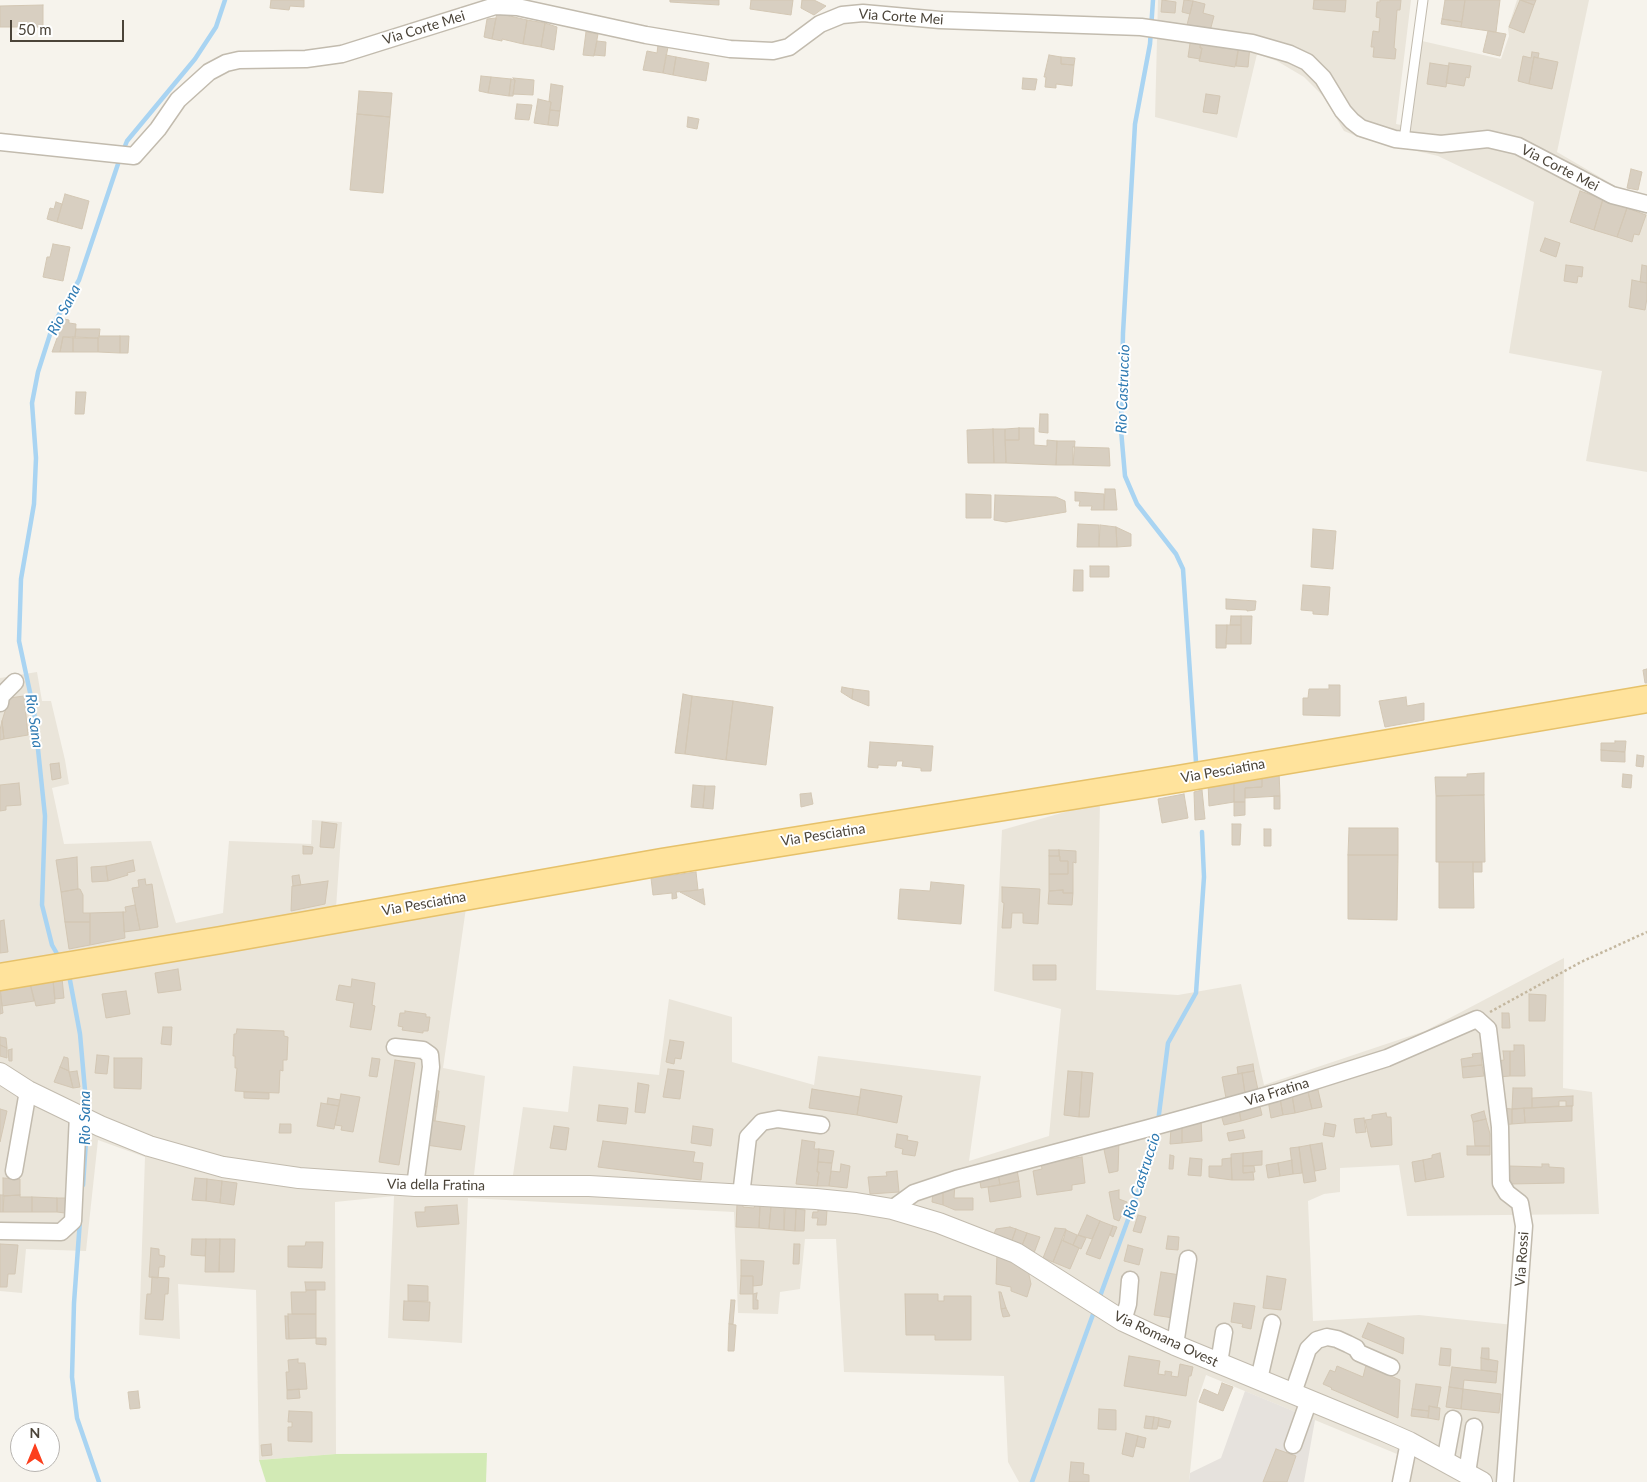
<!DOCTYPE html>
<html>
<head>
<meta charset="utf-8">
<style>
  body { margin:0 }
  #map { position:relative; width:1647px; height:1482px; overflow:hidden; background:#f6f3ec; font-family:Lato,sans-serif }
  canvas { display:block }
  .north { position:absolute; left:10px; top:1422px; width:50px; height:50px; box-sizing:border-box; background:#fff; border:1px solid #b7b4b0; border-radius:50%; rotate:0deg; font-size:14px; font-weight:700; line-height:20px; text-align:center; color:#4b4439 }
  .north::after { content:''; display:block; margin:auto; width:18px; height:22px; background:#fc3f1d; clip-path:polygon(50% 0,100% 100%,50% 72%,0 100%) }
  .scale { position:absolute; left:10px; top:20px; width:114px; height:22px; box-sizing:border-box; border:2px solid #4b4439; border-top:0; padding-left:6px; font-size:15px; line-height:18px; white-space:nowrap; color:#4b4439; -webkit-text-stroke:4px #fff; paint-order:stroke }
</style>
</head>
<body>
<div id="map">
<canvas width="1647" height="1482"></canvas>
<div class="north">N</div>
<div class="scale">50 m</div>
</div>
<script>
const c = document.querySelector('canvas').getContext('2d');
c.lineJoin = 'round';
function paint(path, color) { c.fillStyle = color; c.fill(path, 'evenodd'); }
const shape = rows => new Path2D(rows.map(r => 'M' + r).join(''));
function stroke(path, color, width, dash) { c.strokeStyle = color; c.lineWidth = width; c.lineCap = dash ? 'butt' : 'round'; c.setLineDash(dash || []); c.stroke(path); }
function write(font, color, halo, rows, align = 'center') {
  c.font = font + ' Lato,sans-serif'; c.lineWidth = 4; c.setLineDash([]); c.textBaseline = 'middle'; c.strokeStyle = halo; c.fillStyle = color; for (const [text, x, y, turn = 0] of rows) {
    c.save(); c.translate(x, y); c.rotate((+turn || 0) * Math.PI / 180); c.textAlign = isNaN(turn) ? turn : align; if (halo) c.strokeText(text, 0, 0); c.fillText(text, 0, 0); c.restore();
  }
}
const residential = shape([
  [1158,0,1411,0,1396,124,1411,127,1422,41,1501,59,1509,36,1508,28,1517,0,1589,0,1557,152,1617,187,1634,194,1647,196,1647,472,1586,461,1602,371,1509,353,1534,202,1438,156,1361,138,1344,131,1323,96,1304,77,1277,61,1257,54,1237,138,1155,117],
  [37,672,42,701,51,701,65,760,69,784,52,788,64,844,151,841,176,923,223,913,229,841,311,844,312,820,342,822,336,908,469,887,443,1068,485,1076,474,1175,513,1175,523,1107,568,1112,573,1066,659,1075,669,999,732,1017,732,1062,814,1085,818,1056,981,1076,969,1161,1049,1136,1061,1009,994,991,1002,830,1100,802,1096,990,1178,995,1241,984,1264,1085,1425,1031,1564,958,1563,1088,1592,1092,1599,1214,1407,1216,1399,1165,1340,1168,1340,1192,1324,1194,1308,1201,1313,1321,1419,1315,1523,1326,1510,1482,1392,1482,1397,1454,1206,1375,1197,1402,1189,1482,1019,1482,1008,1462,1004,1376,844,1372,836,1239,805,1239,800,1289,780,1292,778,1314,738,1313,734,1212,468,1198,462,1343,388,1338,394,1196,335,1202,336,1454,259,1460,256,1290,178,1284,180,1339,139,1335,145,1157,98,1140,86,1251,26,1249,22,1293,0,1291,0,678]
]);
const industrial = shape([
  [1245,1391,1315,1420,1304,1482,1189,1482,1190,1473,1221,1458]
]);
const green = shape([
  [487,1453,486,1482,266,1482,259,1460,336,1454]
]);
const stream = shape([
  [1153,0,1150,44,1135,124,1123,333,1121,430,1125,476,1137,504,1176,554,1183,569,1196,762],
  [123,151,127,141,195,59,216,27,225,0],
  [60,959,52,945,42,905,45,816,34,711,19,641,21,579,34,504,36,458,32,403,38,372,53,325,79,280,120,158],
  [69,975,80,1034,87,1113],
  [1158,1122,1168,1043,1196,993,1204,877,1202,832],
  [83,1185,87,1126],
  [80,1220,74,1303,72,1377,77,1418,99,1482],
  [1099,1299,1156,1143,1157,1130],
  [1032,1482,1095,1309]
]);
const building = shape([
  [271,0,304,0,304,7,290,6,289,10,270,8,271,0],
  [670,0,719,0,719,5,670,2,670,0],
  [751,0,793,0,791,15,750,9,751,0],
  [802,0,814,0,826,6,814,15,801,8,802,0],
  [1162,0,1176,2,1175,13,1161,12,1162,0],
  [1184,0,1193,1,1190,14,1182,12,1184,0],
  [1314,0,1346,0,1345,12,1313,9,1314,0],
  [1380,0,1401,0,1400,10,1397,10,1394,48,1396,49,1395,59,1373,57,1374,47,1371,47,1373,31,1379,32,1380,18,1376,17,1377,2,1380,2,1380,0],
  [1445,0,1465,0,1462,22,1442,19,1445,0],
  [1465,0,1500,0,1496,32,1461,27,1465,0],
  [1520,0,1534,5,1524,33,1509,27,1520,0],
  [1521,0,1536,0,1534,5,1521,0],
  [1193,1,1205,4,1203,13,1214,16,1210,31,1187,25,1193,1],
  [43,5,43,27,0,27,0,6,43,5],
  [497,13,527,20,523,44,502,39,502,41,492,39,497,13],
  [496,18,492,39,484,37,487,19,496,18],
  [1442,19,1462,22,1461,27,1441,24,1442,19],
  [527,20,545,23,541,47,523,44,527,20],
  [545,23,557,27,554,50,541,47,545,23],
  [1488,31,1506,34,1500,56,1483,52,1488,31],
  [586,32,598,34,594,56,583,55,586,32],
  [1191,37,1201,39,1200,48,1202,48,1200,59,1188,57,1191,37],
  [1201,39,1239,45,1235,67,1199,61,1202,48,1200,48,1201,39],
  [597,41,606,42,605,56,594,55,597,41],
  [658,45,668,47,663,73,643,70,647,51,657,53,658,45],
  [1239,45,1250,46,1248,67,1236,66,1239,45],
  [1532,52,1539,53,1538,58,1534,57,1529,84,1518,81,1523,56,1531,58,1532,52],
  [666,55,676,57,673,75,663,73,666,55],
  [1049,55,1061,57,1061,64,1074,65,1072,86,1056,84,1056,88,1045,87,1046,77,1044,77,1049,55],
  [676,57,709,63,706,81,673,75,676,57],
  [1061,57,1075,58,1074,65,1061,64,1061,57],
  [1534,57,1558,62,1552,89,1529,84,1534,57],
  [1430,63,1449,66,1446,87,1427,84,1430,63],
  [1449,63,1471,66,1469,78,1466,77,1464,86,1446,83,1449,63],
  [481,76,491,77,488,93,479,91,481,76],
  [491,77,511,79,509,96,488,93,491,77],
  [513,78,534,80,533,95,513,94,515,80,513,78],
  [1023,78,1037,79,1035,90,1022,89,1023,78],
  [511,79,515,80,513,96,509,96,511,79],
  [551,84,563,86,560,111,550,110,551,102,549,101,551,84],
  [359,91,392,93,390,117,357,114,359,91],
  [1206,94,1220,96,1217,114,1203,112,1206,94],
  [538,99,551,102,548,125,534,123,538,99],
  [517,104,532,105,529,120,515,119,517,104],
  [550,110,560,111,558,126,548,125,550,110],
  [357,114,390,117,383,193,350,190,357,114],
  [688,117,699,119,697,129,687,127,688,117],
  [1631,169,1642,172,1638,190,1627,188,1631,169],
  [1580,191,1603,199,1594,230,1570,222,1580,191],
  [65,194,89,201,82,229,57,222,65,194],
  [1603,199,1627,208,1617,237,1594,230,1603,199],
  [56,202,62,204,57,222,47,219,50,208,54,209,56,202],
  [1627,208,1646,215,1639,235,1634,234,1632,242,1617,237,1627,208],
  [1545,238,1560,243,1556,257,1540,251,1545,238],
  [53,244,70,247,63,281,43,277,47,257,50,257,53,244],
  [1566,265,1583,267,1582,277,1578,276,1577,283,1564,281,1566,265],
  [1642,265,1647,266,1647,283,1640,282,1642,265],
  [1632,280,1647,283,1647,298,1645,310,1629,307,1632,280],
  [64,319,69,320,69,323,76,324,75,338,63,337,60,352,52,352,64,319],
  [76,329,100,329,99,338,75,338,76,329],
  [99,336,120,336,120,353,98,352,98,338,99,336],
  [120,336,129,336,128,353,120,353,120,336],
  [63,337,73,337,73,352,60,352,63,337],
  [73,337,98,338,98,352,73,352,73,337],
  [76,392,86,392,84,414,75,414,76,392],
  [1040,414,1048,414,1048,433,1039,432,1040,414],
  [1019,428,1019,440,1005,440,1005,429,1019,428],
  [1019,428,1034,428,1034,445,1047,446,1047,440,1057,441,1056,465,1006,463,1005,440,1019,440,1019,428],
  [993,429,994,463,968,463,967,430,993,429],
  [993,429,1005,429,1006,463,994,463,993,429],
  [1057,441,1075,441,1073,465,1056,465,1057,441],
  [1073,447,1109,448,1110,466,1073,465,1073,447],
  [1105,489,1115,489,1117,510,1104,510,1105,489],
  [1075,492,1104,494,1104,510,1091,510,1092,506,1079,506,1080,501,1075,501,1075,492],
  [966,494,991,495,991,518,966,518,966,494],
  [995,495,1056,497,1065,501,1066,512,1006,522,994,520,995,495],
  [1078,524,1099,525,1099,547,1077,547,1078,524],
  [1100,525,1116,527,1117,547,1099,547,1100,525],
  [1116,527,1131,534,1131,546,1117,547,1116,527],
  [1313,529,1336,531,1333,569,1311,567,1313,529],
  [1090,566,1109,566,1109,577,1090,577,1090,566],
  [1074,570,1083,570,1083,591,1073,591,1074,570],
  [1303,585,1330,587,1328,615,1313,614,1313,611,1301,610,1303,585],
  [1226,599,1256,601,1255,610,1247,611,1247,610,1226,609,1226,599],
  [1231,616,1241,616,1241,625,1230,625,1231,616],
  [1241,616,1252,616,1251,644,1241,644,1241,616],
  [1216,625,1227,625,1226,648,1216,648,1216,625],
  [1227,625,1241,625,1241,644,1226,644,1227,625],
  [1647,669,1647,683,1645,683,1643,670,1647,669],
  [1329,685,1340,685,1340,716,1303,715,1303,698,1308,698,1309,689,1329,689,1329,685],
  [842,687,853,689,852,699,841,692,842,687],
  [853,689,869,691,869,706,852,699,853,689],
  [683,694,692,696,685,754,675,753,683,694],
  [24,696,28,735,4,739,2,721,9,698,24,696],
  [692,696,733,701,726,760,685,754,692,696],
  [1406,697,1407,706,1424,703,1424,720,1385,727,1379,701,1406,697],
  [733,701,773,707,766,765,726,760,733,701],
  [2,721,4,739,0,740,0,730,2,721],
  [1615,741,1626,741,1625,752,1601,750,1601,743,1615,743,1615,741],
  [870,742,933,746,931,771,921,771,921,768,902,766,903,761,897,761,896,766,878,765,878,768,868,767,870,742],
  [1601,750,1625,752,1625,762,1601,761,1601,750],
  [1637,755,1644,756,1643,767,1636,766,1637,755],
  [59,763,61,778,52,780,50,764,59,763],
  [1279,771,1280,796,1245,798,1245,788,1262,787,1262,774,1279,771],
  [1484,773,1484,795,1436,796,1435,777,1467,777,1467,774,1484,773],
  [1262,774,1262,787,1245,788,1245,802,1234,802,1234,778,1262,774],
  [1623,774,1632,775,1631,788,1622,787,1623,774],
  [1234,778,1234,802,1209,806,1208,782,1234,778],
  [19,783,21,805,6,806,6,810,0,811,0,785,19,783],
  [693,785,705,786,703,808,691,807,693,785],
  [705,786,715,786,713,809,703,808,705,786],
  [1202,790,1205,819,1195,820,1194,792,1202,790],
  [811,793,813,804,801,807,800,794,811,793],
  [1184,794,1188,818,1162,823,1158,799,1184,794],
  [1484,795,1485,862,1436,862,1436,796,1484,795],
  [1274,796,1280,796,1280,809,1274,809,1274,796],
  [1234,802,1245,802,1245,815,1234,816,1234,802],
  [322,822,337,824,334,848,320,847,322,822],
  [1232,824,1241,824,1240,845,1232,845,1232,824],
  [1349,828,1398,828,1398,855,1348,855,1349,828],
  [1264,829,1271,829,1271,846,1264,846,1264,829],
  [303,846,313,847,312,854,303,854,303,846],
  [1049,850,1059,850,1059,856,1049,856,1049,850],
  [1059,850,1076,851,1076,863,1073,862,1073,893,1063,893,1063,890,1049,891,1049,874,1068,874,1068,861,1060,861,1059,850],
  [1348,855,1398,855,1397,920,1348,919,1348,855],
  [1049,856,1060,856,1060,861,1068,861,1068,874,1049,874,1049,856],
  [77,857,78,889,61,892,56,860,77,857],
  [133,860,135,871,127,873,128,875,108,881,106,866,133,860],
  [1439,862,1473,862,1474,908,1439,908,1439,862],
  [1473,862,1482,862,1482,872,1473,872,1473,862],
  [106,866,108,881,92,882,91,867,106,866],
  [696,872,698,890,676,892,677,898,672,899,672,893,653,895,651,878,696,872],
  [299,875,301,885,293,886,292,876,299,875],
  [145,879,146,885,152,884,158,927,140,930,132,888,139,887,138,880,145,879],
  [328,881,325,904,291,911,292,886,328,881],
  [931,882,964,885,961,924,898,919,900,889,930,891,931,882],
  [1002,887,1040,889,1038,924,1023,923,1023,913,1012,913,1011,928,1002,928,1004,903,1002,902,1002,887],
  [78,889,80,889,83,895,83,913,90,913,90,922,65,922,61,892,78,889],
  [703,889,705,905,680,892,698,890,703,889],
  [1063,890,1063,893,1073,893,1072,905,1048,904,1049,891,1063,890],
  [135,905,140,930,124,932,123,912,126,912,125,907,135,905],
  [123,912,125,938,90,945,90,913,123,912],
  [4,920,8,952,0,953,0,921,4,920],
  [65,922,90,922,90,945,69,949,65,922],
  [1033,965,1056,965,1056,980,1033,980,1033,965],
  [178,969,181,990,158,993,155,973,178,969],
  [62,978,64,998,55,999,53,980,62,978],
  [352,979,375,983,372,1005,375,1006,371,1030,350,1027,354,1003,336,1000,339,985,351,987,352,979],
  [53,980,55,1003,36,1006,30,983,53,980],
  [30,983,34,1001,2,1006,0,988,30,983],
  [0,988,3,1013,0,1014,0,988],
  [126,991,130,1014,106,1018,102,994,126,991],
  [1529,994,1546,995,1545,1021,1529,1021,1529,994],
  [405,1011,426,1014,426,1017,430,1017,428,1031,423,1031,423,1033,402,1030,403,1027,398,1026,400,1013,405,1013,405,1011],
  [1502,1013,1509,1013,1510,1028,1502,1028,1502,1013],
  [163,1027,172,1027,171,1045,161,1044,163,1027],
  [237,1029,284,1031,284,1036,288,1037,287,1060,283,1060,283,1071,280,1070,279,1093,235,1091,237,1068,235,1068,235,1056,233,1056,234,1034,236,1034,237,1029],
  [0,1037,6,1038,7,1048,0,1045,0,1037],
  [670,1040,684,1042,681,1059,675,1058,674,1064,666,1062,670,1040],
  [0,1045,7,1048,7,1058,0,1056,0,1045],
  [1514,1045,1524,1045,1525,1076,1510,1076,1510,1051,1514,1051,1514,1045],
  [12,1049,12,1061,9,1061,8,1050,12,1049],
  [1503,1051,1510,1051,1510,1076,1498,1077,1498,1061,1504,1060,1503,1051],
  [1481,1053,1482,1065,1462,1067,1461,1059,1473,1057,1472,1054,1481,1053],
  [97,1055,109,1056,107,1074,95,1073,97,1055],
  [64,1057,68,1058,69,1071,60,1067,64,1057],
  [114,1058,142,1058,141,1089,114,1088,114,1058],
  [372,1058,380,1059,377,1077,369,1076,372,1058],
  [395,1060,415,1063,399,1165,379,1162,395,1060],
  [1253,1064,1254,1071,1238,1074,1237,1067,1253,1064],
  [1482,1065,1484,1076,1463,1078,1462,1067,1482,1065],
  [60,1067,69,1071,73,1088,54,1082,60,1067],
  [668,1069,684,1071,680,1099,663,1097,668,1069],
  [77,1071,80,1087,73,1088,69,1072,77,1071],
  [1068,1071,1082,1072,1079,1117,1064,1115,1068,1071],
  [1254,1071,1258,1090,1245,1093,1242,1073,1254,1071],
  [1082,1072,1093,1073,1089,1117,1079,1117,1082,1072],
  [1242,1073,1245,1093,1226,1098,1222,1077,1242,1073],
  [638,1083,649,1085,645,1113,635,1112,638,1083],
  [1513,1088,1532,1088,1532,1108,1512,1109,1513,1088],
  [812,1089,860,1097,857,1115,809,1108,812,1089],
  [861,1089,902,1096,897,1123,857,1115,861,1089],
  [434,1090,439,1091,437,1107,432,1105,434,1090],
  [1318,1090,1322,1107,1312,1109,1308,1092,1318,1090],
  [244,1092,269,1093,269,1099,244,1098,244,1092],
  [1308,1092,1312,1109,1295,1113,1292,1095,1308,1092],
  [341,1094,360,1097,353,1132,341,1130,342,1126,335,1125,341,1094],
  [1292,1095,1295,1113,1283,1115,1280,1098,1292,1095],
  [1573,1096,1573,1106,1566,1106,1566,1101,1559,1101,1559,1106,1532,1108,1532,1098,1573,1096],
  [328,1098,340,1100,339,1106,327,1104,328,1098],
  [1280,1098,1283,1115,1271,1118,1268,1100,1280,1098],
  [1259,1102,1262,1115,1241,1121,1239,1109,1259,1102],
  [321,1103,339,1106,334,1129,317,1126,321,1103],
  [432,1105,437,1107,435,1121,430,1120,432,1105],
  [599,1105,628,1108,626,1124,597,1121,599,1105],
  [1572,1106,1572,1121,1525,1123,1524,1108,1572,1106],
  [1502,1108,1512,1109,1512,1124,1502,1125,1502,1108],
  [1524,1108,1525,1123,1512,1124,1512,1109,1524,1108],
  [0,1109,7,1111,0,1142,0,1109],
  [1239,1109,1241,1121,1224,1125,1221,1115,1239,1109],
  [1484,1111,1486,1119,1473,1122,1471,1115,1484,1111],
  [1386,1113,1387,1117,1391,1117,1392,1145,1371,1147,1365,1120,1372,1119,1372,1115,1386,1113],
  [1364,1118,1366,1132,1356,1133,1354,1119,1364,1118],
  [1201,1119,1202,1141,1182,1143,1182,1124,1201,1119],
  [1486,1119,1490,1134,1490,1146,1475,1146,1473,1122,1486,1119],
  [430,1120,465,1126,461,1150,426,1145,430,1120],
  [1325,1123,1336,1125,1334,1137,1323,1135,1325,1123],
  [280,1124,291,1124,291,1133,279,1133,280,1124],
  [1182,1124,1182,1143,1170,1144,1171,1127,1182,1124],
  [554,1126,569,1128,566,1150,550,1148,554,1126],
  [693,1126,713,1129,711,1146,691,1143,693,1126],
  [1243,1130,1245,1138,1229,1141,1227,1133,1243,1130],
  [897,1134,908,1136,907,1140,918,1142,915,1156,902,1154,903,1149,895,1147,897,1134],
  [802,1140,815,1142,814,1149,819,1149,817,1172,819,1172,817,1186,796,1184,802,1140],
  [603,1141,695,1152,693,1162,703,1163,701,1180,598,1167,603,1141],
  [1119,1142,1118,1171,1109,1173,1103,1145,1119,1142],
  [1322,1143,1326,1169,1315,1171,1310,1145,1322,1143],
  [1310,1145,1316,1181,1304,1183,1299,1147,1310,1145],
  [1467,1146,1490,1146,1490,1155,1467,1155,1467,1146],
  [1299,1147,1302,1173,1293,1174,1290,1148,1299,1147],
  [819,1149,834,1151,832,1163,818,1162,819,1149],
  [1262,1151,1262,1165,1243,1166,1243,1153,1262,1151],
  [1243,1153,1243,1173,1253,1172,1254,1180,1232,1180,1231,1154,1243,1153],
  [1440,1153,1444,1177,1426,1180,1423,1160,1432,1158,1432,1155,1440,1153],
  [1170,1155,1174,1156,1173,1169,1169,1169,1170,1155],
  [1082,1157,1085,1183,1072,1185,1072,1190,1037,1195,1033,1171,1042,1169,1041,1163,1082,1157],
  [1190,1158,1202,1159,1201,1176,1188,1175,1190,1158],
  [1231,1158,1232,1180,1209,1177,1209,1166,1222,1166,1222,1159,1231,1158],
  [1292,1160,1293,1174,1280,1176,1278,1163,1292,1160],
  [1423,1160,1426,1180,1415,1182,1412,1162,1423,1160],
  [818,1162,832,1163,829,1186,817,1186,819,1172,817,1172,818,1162],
  [1278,1163,1280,1176,1268,1178,1266,1165,1278,1163],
  [841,1164,850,1166,847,1188,829,1186,831,1171,840,1172,841,1164],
  [1542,1164,1549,1164,1549,1167,1564,1168,1564,1183,1509,1184,1509,1166,1542,1167,1542,1164],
  [1243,1166,1254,1166,1255,1172,1243,1173,1243,1166],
  [1017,1170,1019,1181,1000,1185,998,1173,1017,1170],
  [897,1171,899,1192,870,1194,868,1177,887,1176,886,1172,897,1171],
  [998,1173,1000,1185,981,1188,979,1176,998,1173],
  [3,1178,20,1179,20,1195,3,1196,3,1178],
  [195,1178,207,1179,206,1201,192,1200,195,1178],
  [207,1179,222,1181,220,1203,206,1201,207,1179],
  [222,1181,237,1183,234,1205,220,1203,222,1181],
  [1019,1181,1021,1197,990,1202,988,1187,1019,1181],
  [955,1184,954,1198,973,1198,973,1210,955,1210,943,1205,943,1188,955,1184],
  [943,1188,943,1205,932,1202,933,1192,943,1188],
  [1119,1190,1119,1199,1127,1202,1119,1221,1114,1219,1109,1192,1119,1190],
  [0,1195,4,1195,3,1212,0,1212,0,1195],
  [20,1195,20,1197,32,1197,32,1212,3,1212,3,1196,20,1195],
  [32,1197,57,1198,57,1212,32,1212,32,1197],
  [57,1198,66,1198,65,1213,57,1212,57,1198],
  [737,1204,743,1204,743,1207,754,1208,755,1205,760,1205,759,1228,736,1227,737,1204],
  [457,1205,459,1224,417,1227,415,1212,425,1212,425,1207,457,1205],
  [760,1205,771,1206,769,1229,759,1228,760,1205],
  [771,1206,784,1207,784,1230,769,1229,771,1206],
  [785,1208,796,1209,795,1231,784,1230,785,1208],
  [796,1209,805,1210,804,1231,795,1231,796,1209],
  [818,1210,827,1210,826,1225,817,1225,818,1218,812,1218,813,1212,818,1212,818,1210],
  [1087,1215,1100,1221,1092,1239,1078,1235,1087,1215],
  [1138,1215,1146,1217,1141,1233,1133,1231,1138,1215],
  [1100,1221,1113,1226,1100,1259,1086,1254,1100,1221],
  [1113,1226,1117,1227,1113,1237,1110,1235,1113,1226],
  [1010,1227,1016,1229,1011,1243,993,1236,996,1229,1010,1227],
  [1055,1228,1066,1229,1053,1262,1043,1258,1055,1228],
  [1016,1229,1027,1233,1021,1248,1011,1243,1016,1229],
  [1066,1230,1077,1235,1073,1245,1063,1241,1066,1230],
  [1027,1233,1040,1237,1034,1253,1021,1248,1027,1233],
  [1078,1235,1086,1238,1081,1249,1073,1245,1078,1235],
  [1168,1236,1179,1237,1178,1250,1166,1249,1168,1236],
  [192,1239,206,1239,205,1256,191,1255,192,1239],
  [206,1239,220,1239,219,1272,205,1272,206,1239],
  [220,1239,235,1239,234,1272,219,1272,220,1239],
  [1062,1240,1079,1248,1070,1269,1053,1262,1062,1240],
  [306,1242,323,1242,322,1268,288,1267,288,1246,305,1246,306,1242],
  [0,1244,18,1245,15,1274,8,1274,7,1287,0,1287,0,1244],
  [794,1244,800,1244,799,1264,793,1264,794,1244],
  [1128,1245,1143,1249,1139,1265,1124,1261,1128,1245],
  [151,1248,159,1249,159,1255,165,1256,164,1267,159,1267,158,1278,149,1277,151,1248],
  [997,1254,1031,1269,1029,1275,1031,1284,1027,1297,1011,1291,1011,1287,996,1284,997,1254],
  [741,1260,764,1261,762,1285,753,1286,753,1276,741,1276,741,1260],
  [1161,1272,1180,1275,1173,1318,1154,1315,1161,1272],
  [741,1276,753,1276,753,1294,740,1294,741,1276],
  [1267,1276,1286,1279,1281,1310,1263,1308,1267,1276],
  [152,1277,169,1278,168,1294,165,1294,163,1320,145,1319,147,1294,151,1294,152,1277],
  [305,1282,325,1282,325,1290,306,1290,305,1282],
  [408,1285,428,1286,428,1301,408,1301,408,1285],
  [306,1290,316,1290,316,1314,292,1314,291,1292,306,1292,306,1290],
  [999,1292,1001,1292,1006,1308,1001,1309,999,1292],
  [757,1293,756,1300,758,1300,758,1309,753,1309,753,1294,757,1293],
  [905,1294,938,1294,938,1301,944,1301,944,1296,971,1296,971,1340,935,1340,935,1335,906,1335,905,1294],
  [731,1300,735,1300,733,1324,729,1324,731,1300],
  [404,1301,430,1302,429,1321,403,1320,404,1301],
  [1234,1303,1255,1306,1251,1329,1242,1327,1243,1324,1231,1322,1234,1303],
  [1006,1308,1010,1316,1003,1317,1001,1309,1006,1308],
  [288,1314,316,1314,316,1338,289,1339,288,1314],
  [285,1316,288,1316,289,1339,286,1339,285,1316],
  [1368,1323,1404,1338,1403,1354,1362,1337,1368,1323],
  [729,1324,736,1325,734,1351,728,1351,729,1324],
  [316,1338,326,1338,326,1345,316,1344,316,1338],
  [1441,1348,1451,1349,1450,1366,1439,1365,1441,1348],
  [1482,1348,1489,1348,1489,1360,1481,1358,1482,1348],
  [1129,1356,1160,1361,1158,1374,1165,1375,1165,1371,1172,1372,1171,1376,1178,1377,1180,1364,1193,1367,1191,1376,1189,1376,1186,1396,1124,1386,1129,1356],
  [1481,1358,1498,1361,1497,1372,1481,1370,1481,1358],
  [298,1359,298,1363,305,1363,307,1389,287,1390,286,1372,289,1372,288,1360,298,1359],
  [1366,1365,1400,1380,1398,1418,1331,1389,1332,1388,1323,1384,1330,1370,1335,1372,1337,1366,1363,1377,1366,1365],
  [1452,1367,1497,1372,1496,1383,1464,1380,1463,1389,1449,1387,1452,1367],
  [1222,1383,1233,1387,1223,1411,1199,1402,1204,1389,1218,1395,1222,1383],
  [1416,1384,1441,1387,1437,1408,1429,1406,1429,1411,1412,1409,1416,1384],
  [1449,1387,1463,1389,1461,1409,1446,1407,1449,1387],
  [299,1389,300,1398,287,1399,287,1390,299,1389],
  [1463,1389,1501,1394,1499,1413,1461,1409,1463,1389],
  [138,1391,140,1408,130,1409,128,1392,138,1391],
  [1429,1406,1440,1408,1439,1420,1428,1418,1429,1406],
  [1099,1409,1116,1410,1116,1430,1098,1429,1099,1409],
  [1412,1409,1429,1411,1428,1418,1411,1416,1412,1409],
  [289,1411,312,1412,312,1442,288,1441,288,1427,292,1427,292,1422,288,1422,289,1411],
  [1146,1416,1154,1417,1152,1429,1144,1428,1146,1416],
  [1154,1417,1159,1418,1157,1429,1152,1429,1154,1417],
  [1159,1418,1171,1421,1169,1428,1158,1426,1159,1418],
  [1126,1433,1138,1436,1133,1457,1122,1454,1126,1433],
  [1138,1436,1146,1438,1144,1448,1136,1446,1138,1436],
  [271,1444,272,1455,262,1456,261,1445,271,1444],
  [1276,1449,1296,1456,1287,1482,1263,1482,1276,1449],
  [1071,1462,1084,1463,1083,1474,1089,1475,1089,1482,1069,1482,1071,1462]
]);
const path = shape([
  [1490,1012,1581,962,1647,932]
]);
const service = shape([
  [1404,140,1423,0]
]);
const minor = shape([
  [0,142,134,156,158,129,178,100,209,72,226,63,239,60,306,59,342,54,495,6,517,7,646,35,730,49,773,51,789,47,820,24,842,15,863,13,940,20,1141,27,1252,43,1290,54,1307,62,1323,78,1343,111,1352,121,1361,128,1395,139,1441,144,1488,139,1518,146,1612,195,1647,204],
  [0,703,1,696,15,682],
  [395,1047,423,1050,430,1055,431,1067,415,1186],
  [14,1171,28,1091],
  [741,1195,748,1137,762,1122,778,1119,821,1125],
  [892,1209,914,1193,956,1179,1149,1128,1276,1093,1387,1058,1477,1019,1488,1029,1500,1127,1501,1183,1507,1193,1520,1203,1524,1226,1505,1482],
  [0,1231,61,1232,73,1221,78,1115],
  [1123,1321,1128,1304,1130,1280],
  [1175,1345,1188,1259],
  [1219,1363,1224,1332],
  [1259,1379,1272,1323],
  [1293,1393,1308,1349,1317,1340,1327,1337,1337,1339,1348,1344,1356,1348,1359,1353,1391,1367],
  [1293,1445,1309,1400],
  [1445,1462,1453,1419],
  [1467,1473,1474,1427],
  [1401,1482,1409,1442]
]);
const tertiary = shape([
  [0,1073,28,1091,100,1126,149,1146,223,1167,299,1178,415,1186,589,1186,816,1199,856,1203,892,1209,939,1223,1016,1253,1123,1321,1175,1345,1384,1431,1409,1442,1482,1482]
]);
const primary = shape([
  [0,977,221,940,662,862,1178,779,1647,699]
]);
const streetNames = [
  ["Via Corte Mei",901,17,4],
  ["Via Corte Mei",424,28,-17],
  ["Via Corte Mei",1560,168,27],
  ["Via Pesciatina",1223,771,-10],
  ["Via Pesciatina",823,835,-9],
  ["Via Pesciatina",424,904,-10],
  ["Via Fratina",1277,1092,-17],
  ["Via della Fratina",436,1185,1],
  ["Via Rossi",1522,1259,-86],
  ["Via Romana Ovest",1166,1339,25]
];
const waterNames = [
  ["Rio Sana",64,310,-63],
  ["Rio Castruccio",1123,389,-88],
  ["Rio Sana",34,721,82],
  ["Rio Sana",85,1118,-90],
  ["Rio Castruccio",1142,1176,-72]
];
paint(residential, '#eae5da');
paint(industrial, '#e6e2dd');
paint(green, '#d2eab5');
stroke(stream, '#a9d4f2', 4.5);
paint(building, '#d8cfc1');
stroke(building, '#d3c7b4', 1);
stroke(service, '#c2bbae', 11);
stroke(minor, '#c2bbae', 19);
stroke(tertiary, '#c2bbae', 22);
stroke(primary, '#e6c16a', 29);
stroke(path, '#c4b79f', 2.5, [2.5, 2.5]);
stroke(service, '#fff', 9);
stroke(minor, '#fff', 16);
stroke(tertiary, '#fff', 20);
stroke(primary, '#ffe39c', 26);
write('14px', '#4b4439', '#fff', streetNames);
write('italic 15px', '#2e7ab2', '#fff', waterNames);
</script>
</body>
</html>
